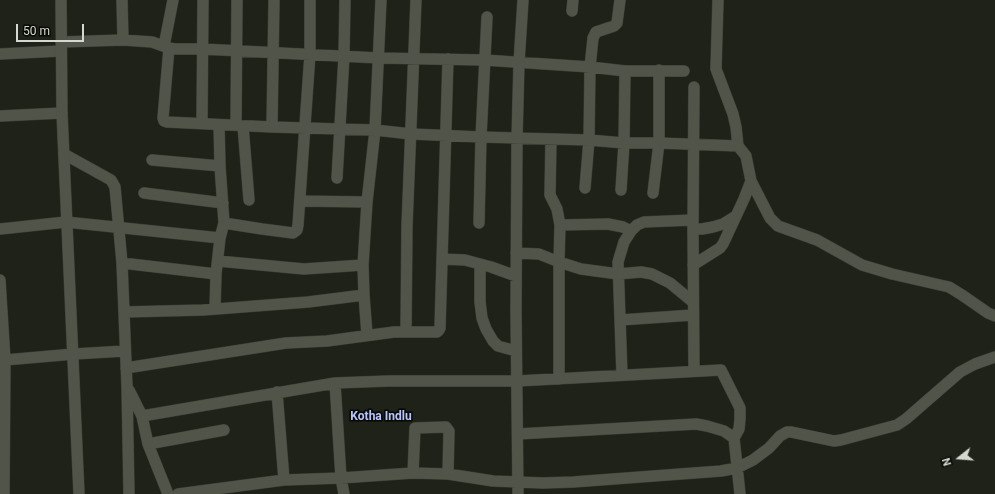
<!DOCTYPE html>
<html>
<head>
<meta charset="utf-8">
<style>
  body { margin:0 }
  #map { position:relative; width:995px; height:494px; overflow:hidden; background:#1f2218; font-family:Roboto,sans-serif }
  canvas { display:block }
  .north { position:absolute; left:939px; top:438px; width:40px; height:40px; -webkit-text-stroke:3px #0a0b07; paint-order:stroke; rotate:253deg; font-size:11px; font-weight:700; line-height:16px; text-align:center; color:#d5d7d1 }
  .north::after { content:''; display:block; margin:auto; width:14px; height:18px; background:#d5d7d1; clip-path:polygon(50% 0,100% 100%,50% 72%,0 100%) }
  .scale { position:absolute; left:16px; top:24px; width:68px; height:18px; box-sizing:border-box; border:2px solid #d5d7d1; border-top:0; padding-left:5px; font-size:12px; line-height:14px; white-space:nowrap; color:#d5d7d1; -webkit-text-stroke:3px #0a0b07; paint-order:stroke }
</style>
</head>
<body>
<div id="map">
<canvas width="995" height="494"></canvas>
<div class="north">N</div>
<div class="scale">50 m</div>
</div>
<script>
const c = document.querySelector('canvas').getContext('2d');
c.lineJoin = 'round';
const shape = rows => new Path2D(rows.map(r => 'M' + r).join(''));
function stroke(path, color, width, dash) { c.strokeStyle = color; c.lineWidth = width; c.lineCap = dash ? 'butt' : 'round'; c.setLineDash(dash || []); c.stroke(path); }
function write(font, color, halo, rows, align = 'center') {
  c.font = font + ' Roboto,sans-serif'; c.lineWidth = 3.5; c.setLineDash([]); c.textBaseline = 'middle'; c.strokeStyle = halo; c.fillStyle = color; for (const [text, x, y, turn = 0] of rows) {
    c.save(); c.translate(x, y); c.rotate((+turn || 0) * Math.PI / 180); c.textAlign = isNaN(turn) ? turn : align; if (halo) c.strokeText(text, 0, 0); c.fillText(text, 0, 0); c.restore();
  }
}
const minor = shape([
  [122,0,123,40],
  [718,0,716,69,733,114,736,127,738,146],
  [572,11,573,0],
  [61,42,123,40,152,42,169,48,175,49,202,49,379,58,484,60,590,67,625,71,684,71],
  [164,46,173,0],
  [169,48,163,118,164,121,167,122,272,127,375,130,411,134,481,137,589,140,624,143,659,143,738,146,746,156,751,181,770,218,778,226,817,240,862,265,892,274,949,287,962,295,988,313,995,316],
  [0,54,61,51],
  [0,116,62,113],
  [202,123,203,0],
  [236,125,237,0],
  [243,126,249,200],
  [272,127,274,0],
  [551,139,550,195,557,209,560,225,559,262,559,379],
  [64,154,111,180,115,187,122,263,127,387,129,494],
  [152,160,220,166],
  [337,178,344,56,345,0],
  [585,188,589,140,590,67,593,38,596,32,614,26,617,23,620,0],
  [621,190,624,143,625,71],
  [144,193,223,203],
  [653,193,659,143,659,70],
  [300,201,367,202],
  [224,223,262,229,293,233,297,230,298,225,310,54,310,0],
  [479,223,481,137,487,17],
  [560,225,608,224,623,227,631,231],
  [0,229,66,222,220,238],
  [693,229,702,229,713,227,723,224,736,216],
  [516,253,539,254,559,262,581,269,618,274,641,272,652,274,670,283,693,302],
  [442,259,465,260,491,267,516,276],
  [218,261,304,269,363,265],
  [122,263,216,274],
  [480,265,480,302,482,318,486,329,493,341,498,346,516,351],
  [693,265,720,248,723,244,744,199,751,181],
  [0,280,5,360,4,494],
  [215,309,216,274,220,238,224,223,220,166,219,125],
  [124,312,203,310,308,302,364,295],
  [620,320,693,315],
  [406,331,407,226,416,0],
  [367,335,364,295,363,265,367,202,375,130,381,0],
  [5,360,74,354,125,351],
  [126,368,286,343,327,341,394,332,437,332,439,330,440,328,448,59],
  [694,371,693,229,694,87],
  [622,375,618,262,624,242,631,231,637,225,644,222,693,220],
  [129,390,142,416,148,444,168,494],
  [277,392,284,480],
  [142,416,335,383,388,381,517,381,721,370,740,408,740,419,739,429,734,438],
  [518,434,696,424,707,426,724,431,734,438,740,494],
  [148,444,224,430],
  [413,473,415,428,446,427,449,431,448,474],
  [178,494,284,480,341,478,335,383],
  [344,494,341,478,413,473,448,474,493,481,543,483,573,482,721,471,737,468,753,460,769,448,780,436,787,432,791,432,834,441,841,440,897,425,906,419,960,372,975,364,995,357],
  [518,494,516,311,517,139,519,63,523,0]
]);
const tertiary = shape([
  [61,0,62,113,79,494]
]);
const neighbourhoodNames = [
  ["Kotha Indlu",381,417]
];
stroke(minor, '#3a3d35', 12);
stroke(tertiary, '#3a3d35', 12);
stroke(minor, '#505449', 11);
stroke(tertiary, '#505449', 11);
write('bold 12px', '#b8c4fc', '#0a0b07', neighbourhoodNames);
</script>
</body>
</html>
